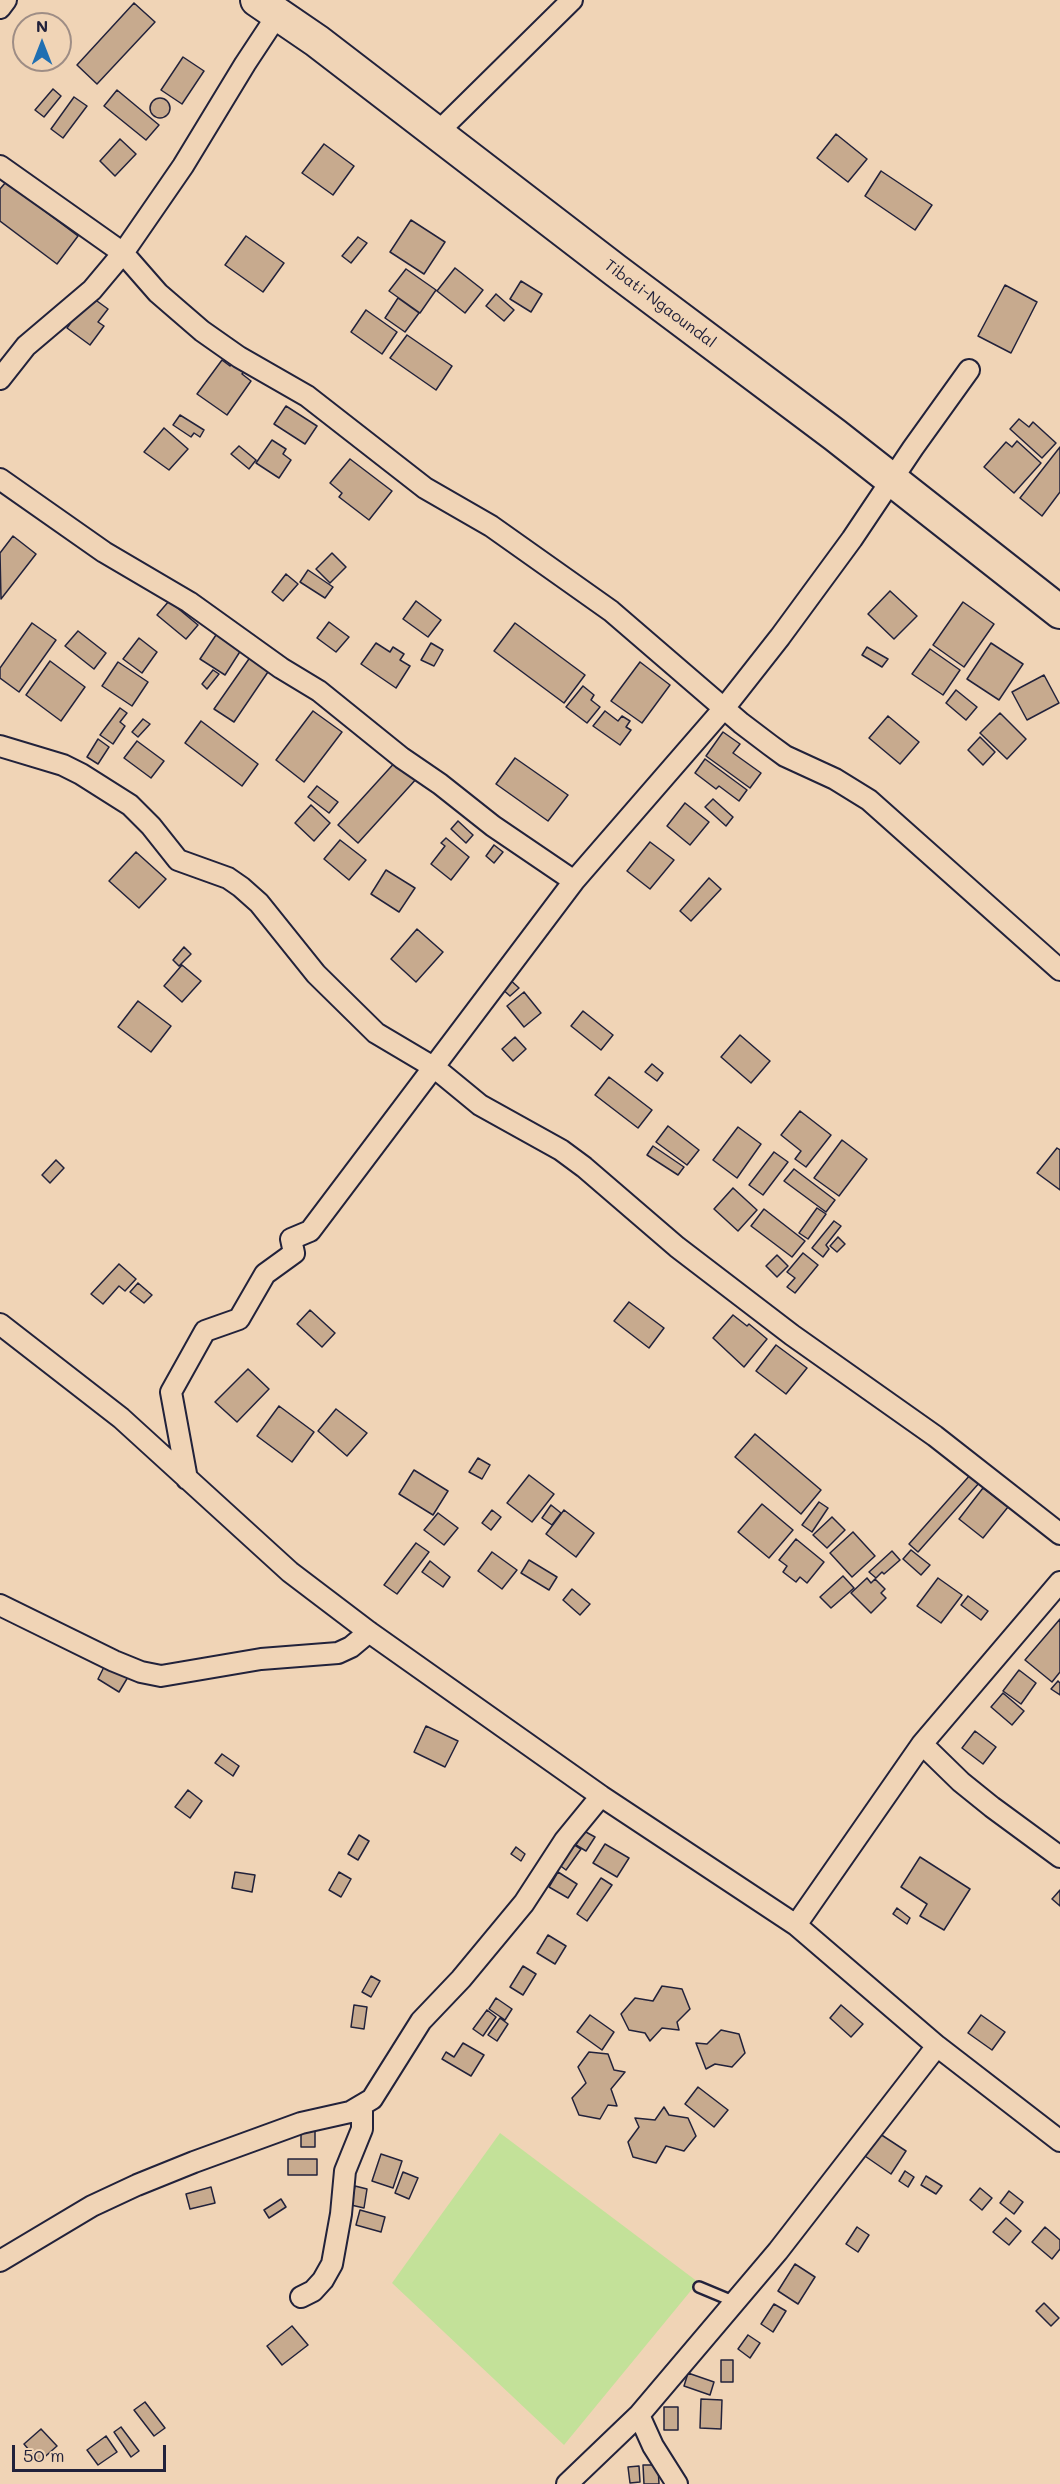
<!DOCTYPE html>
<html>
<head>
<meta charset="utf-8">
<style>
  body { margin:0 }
  #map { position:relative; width:1060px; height:2484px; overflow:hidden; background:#f0d4b6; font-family:Mali,sans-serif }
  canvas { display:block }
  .north { position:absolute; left:12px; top:12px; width:60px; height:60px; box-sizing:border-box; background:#f0d4b6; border:2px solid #9e8d85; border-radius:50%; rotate:0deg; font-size:16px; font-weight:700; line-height:24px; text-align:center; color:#22223b }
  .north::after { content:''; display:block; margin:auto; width:21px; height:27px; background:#1f6fb2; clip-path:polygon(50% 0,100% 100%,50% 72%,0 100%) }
  .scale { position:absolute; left:12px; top:2445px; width:154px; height:27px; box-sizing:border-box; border:3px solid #22223b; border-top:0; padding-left:8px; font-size:18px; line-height:21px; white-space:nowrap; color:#22223b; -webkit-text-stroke:4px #f0d4b6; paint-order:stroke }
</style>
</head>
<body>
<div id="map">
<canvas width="1060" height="2484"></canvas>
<div class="north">N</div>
<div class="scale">50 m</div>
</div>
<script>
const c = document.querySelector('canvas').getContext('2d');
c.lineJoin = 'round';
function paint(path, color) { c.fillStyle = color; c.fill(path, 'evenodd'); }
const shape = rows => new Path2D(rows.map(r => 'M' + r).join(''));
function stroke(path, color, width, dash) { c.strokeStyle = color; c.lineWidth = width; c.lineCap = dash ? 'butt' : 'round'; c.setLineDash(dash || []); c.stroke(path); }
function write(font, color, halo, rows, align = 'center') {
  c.font = font + ' Mali,sans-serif'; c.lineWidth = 6; c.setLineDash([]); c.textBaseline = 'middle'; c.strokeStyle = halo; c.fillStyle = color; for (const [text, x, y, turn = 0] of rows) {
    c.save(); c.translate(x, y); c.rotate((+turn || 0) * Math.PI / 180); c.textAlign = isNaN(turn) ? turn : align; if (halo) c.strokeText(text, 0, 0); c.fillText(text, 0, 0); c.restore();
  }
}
const green = shape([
  [500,2133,698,2282,564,2445,392,2283]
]);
const building = shape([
  [134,3,155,22,97,84,77,65,134,3],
  [183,57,204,71,182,104,161,90,183,57],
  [53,89,61,96,44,117,35,110,53,89],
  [117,90,159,125,146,140,104,106,117,90],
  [74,97,87,106,63,138,51,129,74,97],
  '150 108a10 10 0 1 1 20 0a10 10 0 1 1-20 0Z',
  [836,134,867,159,848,182,817,158,836,134],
  [120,139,136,154,115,176,100,161,120,139],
  [324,144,354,166,333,195,302,173,324,144],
  [881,171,932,205,915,230,865,196,881,171],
  [6,182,78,236,57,264,0,221,0,189,6,182],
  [411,220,445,242,424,274,390,252,411,220],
  [246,236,284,263,263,292,225,265,246,236],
  [358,237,367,243,351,263,342,256,358,237],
  [455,268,483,290,465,313,437,291,455,268],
  [406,269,436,290,420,313,389,291,406,269],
  [521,281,542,294,531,312,510,299,521,281],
  [1005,285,1037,302,1011,353,978,336,1005,285],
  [496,294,514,310,504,321,486,306,496,294],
  [90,296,108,309,98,322,104,326,90,345,67,328,90,296],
  [398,298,419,313,405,332,385,318,398,298],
  [366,310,397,332,382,354,351,332,366,310],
  [407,335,452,366,436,390,390,358,407,335],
  [222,360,230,366,233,362,245,370,242,374,251,381,227,415,197,394,222,360],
  [286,406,317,426,305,444,274,424,286,406],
  [180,415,204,430,200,437,194,433,191,437,173,425,180,415],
  [1019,419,1029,427,1033,422,1056,443,1042,458,1010,429,1019,419],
  [164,428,188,449,169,470,144,452,164,428],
  [272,440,286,449,283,454,291,460,279,478,256,463,272,440],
  [1017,441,1041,463,1014,493,984,467,1006,442,1012,447,1017,441],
  [239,446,256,460,249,469,231,454,239,446],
  [1060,447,1060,492,1042,516,1020,498,1060,447],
  [350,459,392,491,369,520,339,497,342,493,330,483,350,459],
  [13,536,36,554,1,599,0,553,13,536],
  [332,553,346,567,330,583,316,569,332,553],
  [308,570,333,587,325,598,300,582,308,570],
  [286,574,298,584,283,601,272,592,286,574],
  [890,591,917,616,894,639,868,614,890,591],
  [169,601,198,625,186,639,157,615,169,601],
  [416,601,441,620,428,637,403,619,416,601],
  [963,602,994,624,964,667,933,645,963,602],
  [329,622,349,637,336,652,317,638,329,622],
  [32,623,56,640,19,692,0,678,0,668,32,623],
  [515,623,585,675,564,703,494,651,515,623],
  [78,631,106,653,94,669,65,646,78,631],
  [218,632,241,650,225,675,200,659,218,632],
  [139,638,157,652,142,673,123,659,139,638],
  [376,643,390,652,393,647,404,654,400,660,410,666,396,688,361,664,376,643],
  [431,643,443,650,434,666,421,660,431,643],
  [991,643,1023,664,999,700,967,679,991,643],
  [867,647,888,659,882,667,862,655,867,647],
  [930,649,960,670,943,695,912,674,930,649],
  [251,656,270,669,234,722,214,709,251,656],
  [50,661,85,687,61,721,26,695,50,661],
  [118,662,148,682,132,706,102,686,118,662],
  [640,662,670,685,642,723,611,701,640,662],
  [213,670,219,674,207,689,202,684,213,670],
  [1044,675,1059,703,1027,720,1012,692,1044,675],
  [583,686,594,695,591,700,600,707,587,723,566,707,583,686],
  [956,690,977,707,966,720,946,703,956,690],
  [120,708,127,713,120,722,125,726,113,744,100,735,120,708],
  [313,711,342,732,304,782,276,760,313,711],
  [605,711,618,721,622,716,630,721,626,727,631,730,620,745,593,726,605,711],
  [1000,713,1026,739,1007,759,980,733,1000,713],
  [888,716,919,742,900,764,869,738,888,716],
  [143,719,150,724,138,737,132,732,143,719],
  [201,721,258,764,242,786,185,743,201,721],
  [723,732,740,744,733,753,761,773,750,788,706,756,723,732],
  [980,737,995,752,983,765,968,750,980,737],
  [98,739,109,747,98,764,87,757,98,739],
  [137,741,164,761,151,778,124,758,137,741],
  [515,758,568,795,548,821,496,784,515,758],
  [398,759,418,777,358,843,338,825,398,759],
  [705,759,747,790,739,801,719,786,716,789,695,773,705,759],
  [317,786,338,802,329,813,308,797,317,786],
  [713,799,733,817,726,826,705,807,713,799],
  [685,803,709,822,690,845,667,826,685,803],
  [311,805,330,823,314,841,295,823,311,805],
  [458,821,473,835,466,843,451,829,458,821],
  [446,838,469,857,451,880,431,864,445,846,441,843,446,838],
  [340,840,366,860,349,880,324,859,340,840],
  [650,842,674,860,650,889,627,871,650,842],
  [494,845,503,852,494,863,486,856,494,845],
  [136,852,166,879,139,908,109,881,136,852],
  [386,870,415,888,399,912,371,894,386,870],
  [709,878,721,889,691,921,680,911,709,878],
  [417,929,443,952,416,982,391,959,417,929],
  [184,947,191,954,179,966,173,960,184,947],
  [182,965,201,981,182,1002,164,986,182,965],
  [508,978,519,988,510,996,500,987,508,978],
  [524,992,541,1013,524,1027,507,1006,524,992],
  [138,1001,171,1026,151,1052,118,1027,138,1001],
  [583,1011,613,1035,601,1050,571,1026,583,1011],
  [740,1035,770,1061,751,1083,721,1057,740,1035],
  [515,1037,526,1049,513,1061,502,1049,515,1037],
  [652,1064,663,1073,657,1081,645,1072,652,1064],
  [609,1077,652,1110,638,1128,595,1095,609,1077],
  [800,1111,831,1135,806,1167,795,1159,801,1151,781,1135,800,1111],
  [668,1126,699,1150,687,1165,656,1142,668,1126],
  [738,1127,761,1144,737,1178,713,1160,738,1127],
  [842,1140,867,1159,839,1196,814,1178,842,1140],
  [653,1146,684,1167,678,1175,647,1155,653,1146],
  [1057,1148,1060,1150,1060,1190,1037,1173,1057,1148],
  [774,1152,788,1162,763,1195,749,1185,774,1152],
  [56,1160,64,1168,50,1183,42,1175,56,1160],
  [794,1169,835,1200,826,1212,784,1181,794,1169],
  [733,1188,757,1210,738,1231,714,1209,733,1188],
  [817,1208,826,1214,808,1239,799,1233,817,1208],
  [764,1209,805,1241,792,1257,751,1226,764,1209],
  [834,1221,841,1226,826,1245,829,1249,823,1257,812,1248,834,1221],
  [838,1237,845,1244,837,1252,830,1246,838,1237],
  [803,1253,818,1265,795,1293,787,1287,795,1278,787,1272,803,1253],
  [777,1255,788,1266,777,1277,766,1266,777,1255],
  [119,1264,136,1279,125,1291,119,1286,103,1304,91,1294,119,1264],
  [138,1283,152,1295,144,1303,130,1292,138,1283],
  [629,1302,664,1328,649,1348,614,1321,629,1302],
  [310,1310,335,1333,322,1347,297,1324,310,1310],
  [733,1315,747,1326,749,1324,767,1339,744,1367,713,1338,733,1315],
  [776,1345,807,1368,786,1394,756,1371,776,1345],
  [248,1369,269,1389,237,1422,215,1402,248,1369],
  [279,1406,314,1432,292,1462,257,1436,279,1406],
  [336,1409,367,1433,347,1456,318,1431,336,1409],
  [755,1434,821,1490,801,1514,735,1457,755,1434],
  [478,1458,490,1465,482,1479,469,1472,478,1458],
  [414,1470,448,1491,433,1515,399,1494,414,1470],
  [971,1474,980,1482,918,1552,909,1544,971,1474],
  [529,1475,554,1494,532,1522,507,1503,529,1475],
  [983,1488,1008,1507,983,1538,959,1519,983,1488],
  [819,1502,828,1508,812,1532,802,1525,819,1502],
  [762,1504,793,1530,769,1558,738,1532,762,1504],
  [551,1505,561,1513,552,1525,542,1518,551,1505],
  [492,1510,501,1517,491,1530,482,1523,492,1510],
  [564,1510,594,1533,576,1557,546,1534,564,1510],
  [438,1513,458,1528,444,1545,424,1530,438,1513],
  [832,1517,845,1530,827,1548,813,1535,832,1517],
  [853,1532,875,1556,852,1577,830,1553,853,1532],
  [796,1539,824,1562,807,1583,800,1577,796,1582,783,1572,787,1566,779,1560,796,1539],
  [416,1543,429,1552,397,1594,384,1585,416,1543],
  [911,1550,930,1565,921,1575,903,1559,911,1550],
  [892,1551,900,1560,884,1574,882,1572,876,1578,869,1572,892,1551],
  [492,1552,517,1570,502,1589,478,1571,492,1552],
  [529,1560,557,1577,549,1590,521,1573,529,1560],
  [430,1561,450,1577,443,1587,422,1572,430,1561],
  [843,1576,854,1588,831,1608,820,1597,843,1576],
  [867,1578,871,1583,875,1579,885,1589,881,1593,886,1598,871,1613,851,1593,867,1578],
  [938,1578,962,1595,941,1623,917,1606,938,1578],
  [572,1589,590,1604,580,1615,563,1600,572,1589],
  [968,1596,988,1611,981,1620,961,1605,968,1596],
  [1060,1619,1060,1672,1052,1682,1025,1660,1060,1619],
  [105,1665,128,1677,119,1692,98,1679,105,1665],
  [1019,1670,1036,1683,1021,1704,1003,1691,1019,1670],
  [1058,1681,1060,1683,1060,1695,1051,1689,1058,1681],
  [1003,1693,1024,1711,1012,1725,991,1707,1003,1693],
  [426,1726,458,1741,445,1767,414,1752,426,1726],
  [975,1731,996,1747,983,1764,962,1748,975,1731],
  [222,1754,239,1766,233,1776,215,1763,222,1754],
  [188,1790,202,1801,190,1818,175,1807,188,1790],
  [584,1831,595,1837,586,1851,576,1845,584,1831],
  [359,1835,369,1841,358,1860,348,1854,359,1835],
  [568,1841,581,1849,566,1870,554,1861,568,1841],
  [605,1844,629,1858,617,1877,593,1863,605,1844],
  [516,1847,525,1854,521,1861,511,1854,516,1847],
  [920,1857,970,1889,944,1930,920,1916,927,1904,901,1887,920,1857],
  [235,1872,255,1875,252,1892,232,1888,235,1872],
  [339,1872,351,1879,341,1897,329,1890,339,1872],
  [558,1872,577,1884,568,1898,549,1887,558,1872],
  [601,1878,612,1885,587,1921,577,1914,601,1878],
  [1060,1890,1060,1906,1052,1899,1060,1890],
  [897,1908,910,1918,907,1924,893,1914,897,1908],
  [548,1935,566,1946,555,1964,537,1953,548,1935],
  [523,1966,536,1974,523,1995,510,1987,523,1966],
  [371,1976,380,1981,371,1997,362,1992,371,1976],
  [662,1986,682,1989,690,2009,677,2022,679,2030,662,2028,650,2041,645,2033,629,2030,621,2014,635,1998,653,2001,662,1986],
  [496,1998,512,2009,505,2020,489,2009,496,1998],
  [354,2005,367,2007,364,2029,351,2027,354,2005],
  [841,2005,863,2024,851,2037,830,2018,841,2005],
  [487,2010,496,2017,483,2036,473,2029,487,2010],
  [590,2015,614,2032,602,2050,577,2032,590,2015],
  [981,2015,1005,2032,992,2050,968,2033,981,2015],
  [500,2018,508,2024,497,2041,488,2035,500,2018],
  [721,2030,739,2034,745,2053,732,2067,715,2064,706,2069,696,2043,707,2044,721,2030],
  [463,2043,484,2055,471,2076,442,2059,446,2052,454,2057,463,2043],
  [589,2052,608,2054,614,2070,625,2072,611,2089,617,2106,608,2105,600,2119,579,2115,572,2098,586,2083,578,2067,589,2052],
  [698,2087,728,2110,714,2127,685,2104,698,2087],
  [664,2107,669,2115,688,2118,696,2136,684,2151,666,2146,656,2163,633,2157,628,2142,639,2127,635,2118,655,2120,664,2107],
  [301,2124,315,2125,315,2147,301,2147,301,2124],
  [877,2132,906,2151,891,2174,862,2154,877,2132],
  [381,2154,402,2161,393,2188,372,2181,381,2154],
  [288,2159,317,2159,317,2175,288,2175,288,2159],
  [905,2171,914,2177,908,2187,899,2181,905,2171],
  [403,2172,418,2178,409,2199,395,2193,403,2172],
  [926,2176,942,2186,936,2194,921,2185,926,2176],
  [355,2186,367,2189,364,2208,351,2205,355,2186],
  [211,2187,215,2203,190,2209,186,2194,211,2187],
  [980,2188,992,2198,982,2210,970,2200,980,2188],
  [1009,2191,1023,2202,1014,2214,1000,2203,1009,2191],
  [281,2199,286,2207,269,2218,264,2210,281,2199],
  [360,2210,385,2217,381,2232,356,2225,360,2210],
  [1006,2218,1021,2231,1009,2245,993,2232,1006,2218],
  [857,2227,869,2235,858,2252,846,2244,857,2227],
  [1045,2227,1060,2240,1060,2249,1052,2259,1032,2242,1045,2227],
  [795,2264,815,2277,798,2304,778,2291,795,2264],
  [1044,2303,1059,2318,1051,2326,1036,2311,1044,2303],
  [774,2304,786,2311,773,2332,761,2324,774,2304],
  [292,2326,308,2345,282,2365,267,2346,292,2326],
  [748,2335,760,2343,750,2358,738,2349,748,2335],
  [721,2360,733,2360,733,2382,721,2382,721,2360],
  [688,2373,714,2382,710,2395,684,2386,688,2373],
  [701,2399,722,2400,721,2429,700,2428,701,2399],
  [145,2402,165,2428,154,2436,134,2410,145,2402],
  [664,2407,678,2407,678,2430,664,2430,664,2407],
  [121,2427,139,2451,131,2457,114,2432,121,2427],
  [41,2429,57,2446,39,2462,24,2444,41,2429],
  [106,2436,117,2452,98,2465,87,2450,106,2436],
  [643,2465,658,2465,659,2484,644,2484,643,2465],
  [639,2466,640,2482,630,2483,628,2467,639,2466]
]);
const service = shape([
  [699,2287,735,2302]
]);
const minor = shape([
  [0,8,6,0],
  [278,14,245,64,183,166,123,253,158,293,202,331,239,357,307,396,425,488,491,526,611,611,741,723,770,745,785,756,835,779,869,800,1060,970],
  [437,133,572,0],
  [0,166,123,253,92,290,26,346,0,379],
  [0,479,104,552,189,602,281,668,319,691,402,758,440,784,493,826,574,881],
  [0,746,63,765,81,774,130,805,151,826,178,860,228,878,241,887,259,903,316,974,376,1033,435,1068,480,1105,561,1150,584,1167,677,1247,792,1335,935,1436,1060,1534],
  [0,1324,121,1418,290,1572,369,1632,601,1796,796,1925,937,2046,1060,2141],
  [187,1479,171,1392,205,1331,239,1319,265,1274,294,1253,291,1239,310,1231,574,881,725,707,780,637,852,539,913,448,969,370],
  [0,1605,114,1661,141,1672,161,1676,261,1659,338,1653,351,1647,369,1632],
  [922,1744,961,1782,992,1807,1060,1857],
  [796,1925,922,1744,1060,1582],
  [0,2261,92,2206,137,2185,194,2162,301,2123,350,2112,372,2099,421,2021,461,1979,524,1903,565,1840,601,1796],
  [301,2297,313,2291,323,2280,332,2264,341,2214,345,2171,362,2129,362,2107],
  [567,2484,639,2415],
  [677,2484,653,2446,639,2415,778,2251,937,2046]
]);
const trunk = shape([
  [257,0,317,41,615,270,835,435,1060,612]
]);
const streetNames = [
  ["Tibati-Ngaoundal",660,304,37]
];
paint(green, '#c3e199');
paint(building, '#c7aa8e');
stroke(building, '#22223b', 1.5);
stroke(service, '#22223b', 14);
stroke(minor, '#22223b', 24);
stroke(trunk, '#22223b', 36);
stroke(service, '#f0d4b6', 9);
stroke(minor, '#f0d4b6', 20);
stroke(trunk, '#f0d4b6', 32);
write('16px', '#22223b', '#f0d4b6', streetNames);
</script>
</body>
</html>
